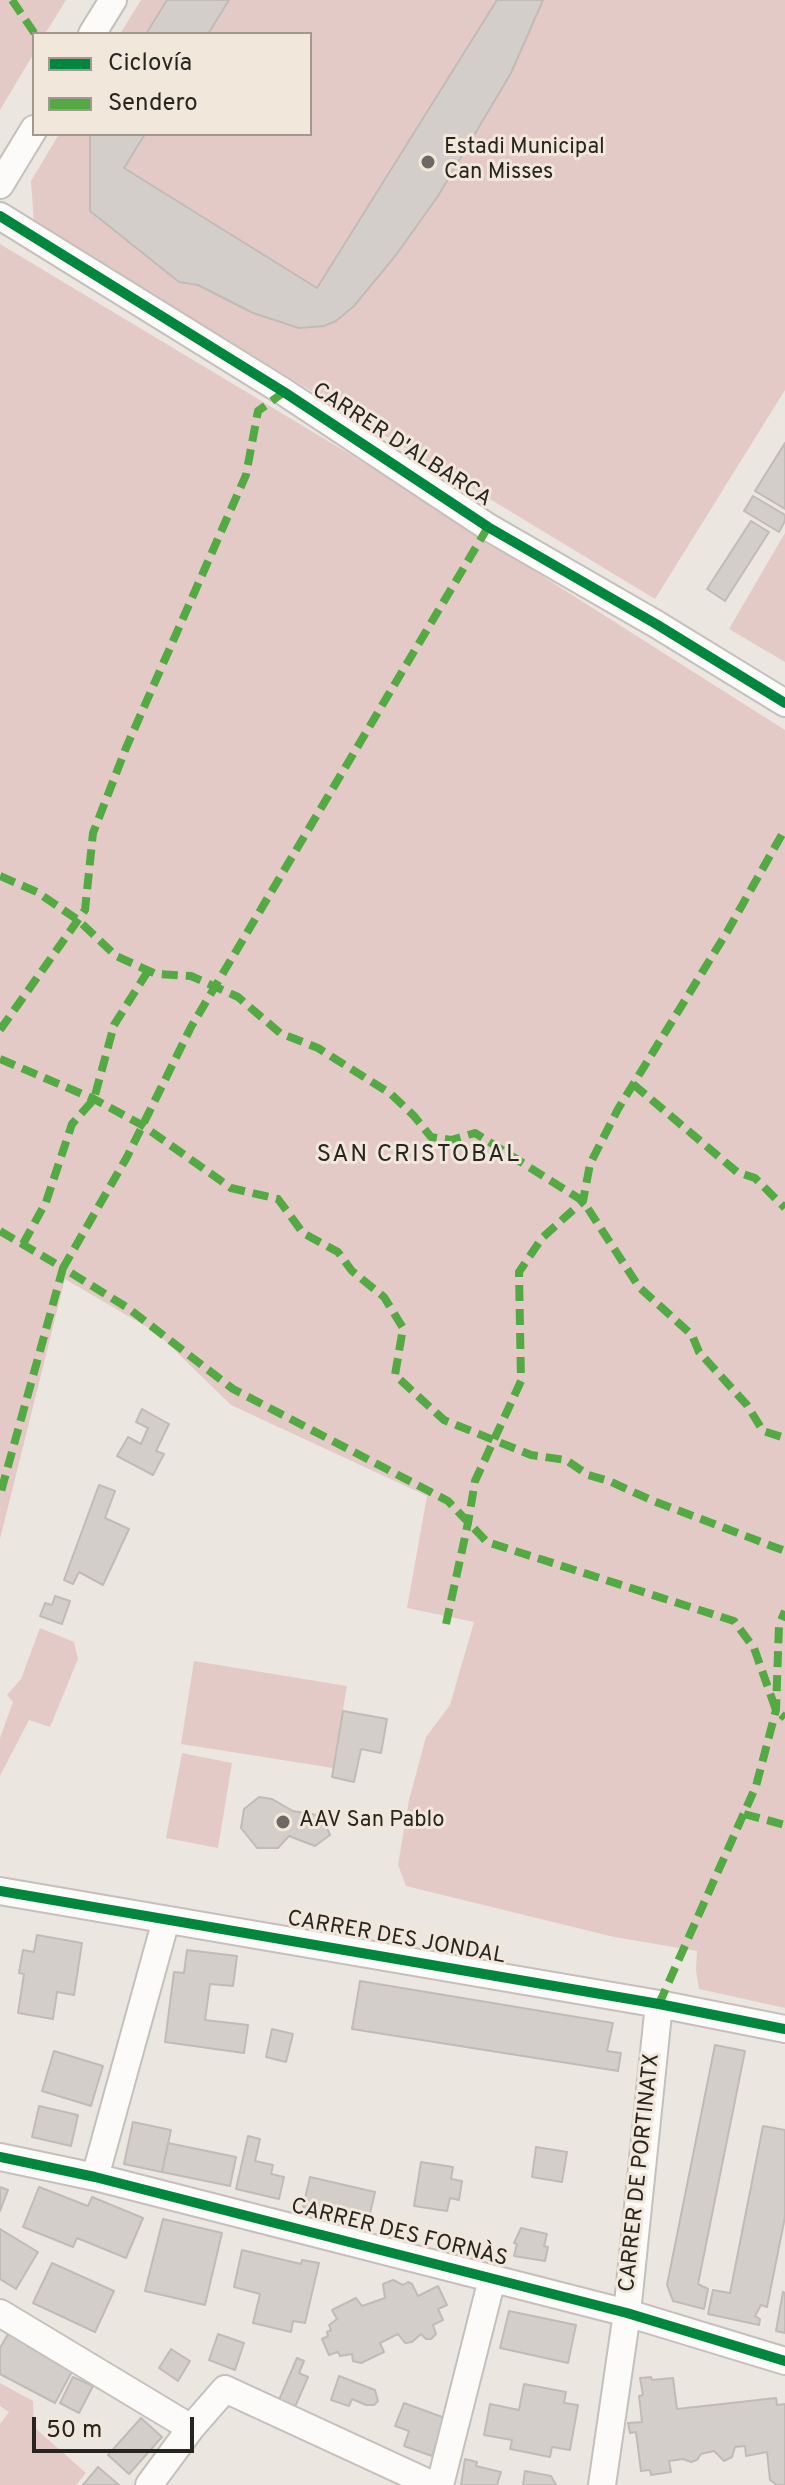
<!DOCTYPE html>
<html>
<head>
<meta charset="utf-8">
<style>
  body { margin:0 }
  #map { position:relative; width:785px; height:2485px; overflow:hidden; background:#ece6e0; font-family:Overpass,sans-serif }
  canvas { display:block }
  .legend { position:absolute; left:32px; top:32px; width:280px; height:104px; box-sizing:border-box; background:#f1e7db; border:2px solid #a19990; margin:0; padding:10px 14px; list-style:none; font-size:24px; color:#282420 }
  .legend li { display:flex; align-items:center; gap:16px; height:40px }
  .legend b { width:40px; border:2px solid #a19990 }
  .scale { position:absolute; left:32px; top:2417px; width:162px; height:36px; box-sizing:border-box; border:4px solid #282420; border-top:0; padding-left:10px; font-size:24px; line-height:28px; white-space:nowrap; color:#282420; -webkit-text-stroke:6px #f1e7db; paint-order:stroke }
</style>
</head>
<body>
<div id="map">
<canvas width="785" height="2485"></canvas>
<ul class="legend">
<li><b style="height:10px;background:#00873e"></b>Ciclovía</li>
<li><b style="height:10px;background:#53aa43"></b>Sendero</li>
</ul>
<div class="scale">50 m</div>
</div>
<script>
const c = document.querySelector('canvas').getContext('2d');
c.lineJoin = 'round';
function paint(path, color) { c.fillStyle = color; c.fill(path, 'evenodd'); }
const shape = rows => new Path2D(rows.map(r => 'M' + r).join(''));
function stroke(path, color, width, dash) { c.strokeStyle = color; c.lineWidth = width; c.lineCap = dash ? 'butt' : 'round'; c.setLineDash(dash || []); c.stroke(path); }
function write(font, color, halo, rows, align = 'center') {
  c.font = font + ' Overpass,sans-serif'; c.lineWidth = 6; c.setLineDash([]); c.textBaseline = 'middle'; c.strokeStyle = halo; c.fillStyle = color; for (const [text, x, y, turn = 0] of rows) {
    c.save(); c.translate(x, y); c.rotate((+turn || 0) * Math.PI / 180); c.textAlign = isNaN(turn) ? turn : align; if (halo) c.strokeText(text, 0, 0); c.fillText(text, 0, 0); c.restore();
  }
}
const green = shape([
  [0,0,66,0,45,34,34,34,34,53,0,110],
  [141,0,785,0,785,390,655,599,34,223,31,181,59,134,310,134,310,34,120,34],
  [0,244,353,456,785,730,785,2008,699,1989,696,1970,697,1951,614,1937,406,1886,398,1865,409,1800,426,1737,450,1705,474,1622,407,1608,427,1496,231,1405,157,1333,65,1279,0,1539],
  [785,533,785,662,729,629],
  [40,1628,74,1642,78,1659,50,1727,29,1720,0,1776,0,1738,13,1702,7,1695,21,1679],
  [194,1661,347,1686,333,1768,181,1744],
  [182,1753,232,1763,218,1848,166,1838],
  [0,2383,33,2401,34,2427,86,2473,76,2485,0,2485,0,2424,9,2412,0,2406]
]);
const building = shape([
  [167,0,229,0,208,34,146,34,167,0],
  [497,0,543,0,511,73,438,196,396,255,354,306,336,321,324,326,299,328,253,313,198,285,179,282,90,211,90,134,145,134,124,168,317,288,497,0],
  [785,443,785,509,755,491,785,443],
  [753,496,785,515,785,521,779,532,744,511,753,496],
  [751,521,769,532,725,601,707,589,751,521],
  [142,1409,169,1424,156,1451,164,1454,153,1475,117,1456,128,1437,141,1444,148,1428,136,1422,142,1409],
  [99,1485,115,1491,105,1518,129,1529,103,1585,79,1572,73,1584,64,1580,99,1485],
  [55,1596,70,1601,62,1624,40,1616,45,1603,52,1605,55,1596],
  [343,1711,387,1719,381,1753,361,1749,354,1782,332,1777,343,1711],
  [259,1797,272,1799,293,1811,322,1816,330,1835,315,1846,289,1836,278,1848,257,1848,241,1828,244,1809,259,1797],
  [37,1935,82,1943,74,1995,57,1992,53,2019,18,2013,24,1974,19,1973,23,1950,34,1952,37,1935],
  [187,1950,237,1956,233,1986,210,1984,205,2020,248,2025,244,2053,165,2042,174,1972,184,1973,187,1950],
  [360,1981,613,2023,607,2051,621,2053,618,2071,352,2029,360,1981],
  [272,2029,293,2034,286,2062,266,2057,272,2029],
  [715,2045,745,2051,698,2284,708,2289,704,2309,673,2301,667,2285,715,2045],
  [54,2051,103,2066,91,2106,42,2091,54,2051],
  [39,2106,78,2115,71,2146,32,2137,39,2106],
  [133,2122,171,2130,162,2172,124,2164,133,2122],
  [763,2126,785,2130,785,2217,767,2307,761,2305,755,2316,760,2319,759,2325,708,2314,713,2290,730,2293,763,2126],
  [248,2136,260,2139,255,2161,273,2165,271,2174,284,2177,279,2199,236,2189,248,2136],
  [168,2143,236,2157,230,2186,162,2172,168,2143],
  [536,2147,567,2152,562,2182,532,2177,536,2147],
  [421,2162,453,2167,451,2179,462,2181,459,2200,450,2198,447,2211,414,2206,421,2162],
  [310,2177,375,2192,368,2222,303,2207,310,2177],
  [0,2187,8,2190,0,2211,0,2187],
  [39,2187,88,2206,92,2197,143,2218,126,2258,77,2238,73,2247,23,2227,39,2187],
  [163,2219,222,2233,205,2305,145,2291,163,2219],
  [521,2228,547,2234,544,2246,548,2247,545,2261,514,2256,517,2244,514,2243,521,2228],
  [0,2229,38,2252,16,2289,0,2279,0,2229],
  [242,2250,301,2264,302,2260,319,2263,305,2323,293,2321,291,2332,253,2323,260,2294,234,2287,242,2250],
  [52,2263,114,2291,95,2332,33,2303,52,2263],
  [393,2280,403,2285,408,2282,412,2284,418,2296,438,2286,447,2305,438,2309,443,2320,433,2325,436,2334,431,2339,426,2339,421,2334,412,2342,405,2343,398,2334,380,2343,384,2352,361,2363,353,2361,352,2354,340,2356,338,2352,329,2355,322,2339,328,2336,327,2332,331,2330,329,2325,337,2319,332,2310,356,2298,362,2306,385,2298,383,2284,393,2280],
  [783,2292,785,2293,785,2333,776,2331,783,2292],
  [509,2311,576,2325,568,2363,500,2348,509,2311],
  [8,2334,74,2368,55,2403,0,2374,0,2348,8,2334],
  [218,2334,244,2343,235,2370,209,2360,218,2334],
  [171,2349,190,2361,178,2381,159,2368,171,2349],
  [297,2358,304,2361,299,2373,308,2377,295,2407,279,2400,297,2358],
  [339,2376,375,2390,378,2401,374,2405,366,2405,352,2399,349,2406,331,2400,339,2376],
  [73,2377,93,2386,79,2413,60,2403,73,2377],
  [651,2377,652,2380,673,2378,677,2409,776,2398,777,2405,785,2404,785,2485,777,2485,770,2480,767,2452,746,2456,745,2446,735,2447,732,2457,724,2461,714,2451,701,2454,697,2460,691,2462,683,2459,669,2461,671,2472,651,2475,650,2470,641,2471,636,2432,630,2433,628,2423,642,2422,639,2396,643,2395,640,2378,651,2377],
  [524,2384,566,2392,564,2403,578,2405,570,2450,552,2447,550,2457,510,2449,512,2440,484,2435,490,2404,519,2410,524,2384],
  [404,2403,445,2418,432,2456,404,2446,409,2431,395,2426,404,2403],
  [141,2418,162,2437,129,2474,108,2455,141,2418],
  [465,2459,477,2462,476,2466,501,2472,497,2485,461,2485,465,2459],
  [98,2467,119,2485,83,2485,98,2467],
  [525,2471,551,2476,556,2485,523,2485,525,2471]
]);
const street = shape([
  [92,34,113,0],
  [0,185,34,129],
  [0,216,284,392,488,527,656,624,785,703],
  [0,1891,659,2004,785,2029],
  [0,2157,95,2177,627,2313,785,2361],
  [95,2177,166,1920],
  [0,2313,191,2428,225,2389,433,2485],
  [149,2485,191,2428],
  [440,2485,492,2279],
  [602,2485,627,2313,659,2004]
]);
const quiet = shape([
  [12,0,35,34],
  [488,527,191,1027,127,1157,63,1268,128,1308,233,1389,448,1501,487,1542,734,1621,754,1648,776,1710,785,1718],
  [0,876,37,892,78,920,116,956,156,974,191,976,238,997,280,1033,318,1048,391,1094,414,1116,431,1137,451,1140,475,1133,583,1201,639,1287,692,1335,699,1352,747,1405,763,1431,785,1438],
  [0,1030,85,910,93,833,126,748,246,475,258,411,284,392],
  [0,1059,94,1099,142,1125,231,1188,278,1199,303,1233,338,1252,352,1271,384,1297,403,1328,395,1375,444,1420,531,1455,566,1460,588,1475,609,1481,651,1500,785,1551],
  [633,1084,737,1172,755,1178,785,1208],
  [0,1231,63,1268,0,1495],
  [23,1244,46,1202,72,1124,94,1099,114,1025,148,971],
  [446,1624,468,1523,475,1481,521,1381,519,1272,542,1238,583,1201,590,1164,618,1109,727,932,785,829],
  [744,1814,785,1825],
  [659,2004,756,1786,776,1710,779,1625,785,1611]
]);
const cycleway = shape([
  [0,216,284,392,488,527,656,624,785,703],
  [0,1891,659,2004,785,2029],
  [0,2157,95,2177,627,2313,785,2361]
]);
const markers = [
  [428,162,8,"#6d6863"],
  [283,1822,8,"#6d6863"]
];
const poiNames = [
  ["Estadi Municipal",444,149],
  ["Can Misses",444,174],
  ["AAV San Pablo",299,1822]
];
const streetNames = [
  ["CARRER D'ALBARCA",401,446,33],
  ["CARRER DES JONDAL",396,1939,10],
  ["CARRER DE PORTINATX",641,2173,-84],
  ["CARRER DES FORNÀS",399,2234,14]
];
const neighbourhoodNames = [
  ["SAN CRISTOBAL",419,1156]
];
paint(green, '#e4cac6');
paint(building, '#d4cecb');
stroke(building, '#c1bbb7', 2);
stroke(street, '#c4c0bb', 30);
stroke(street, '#fcfbfa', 26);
stroke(quiet, '#53aa43', 8, [16, 8]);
stroke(cycleway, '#00873e', 10);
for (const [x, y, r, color] of markers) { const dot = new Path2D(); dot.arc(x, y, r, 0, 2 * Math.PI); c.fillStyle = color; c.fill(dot); stroke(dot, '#f1e7db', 3); }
write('22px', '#282420', '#f1e7db', poiNames, 'left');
write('22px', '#282420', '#f1e7db', streetNames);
c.letterSpacing = '2px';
write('24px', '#282420', '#f1e7db', neighbourhoodNames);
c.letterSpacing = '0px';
</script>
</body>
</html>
